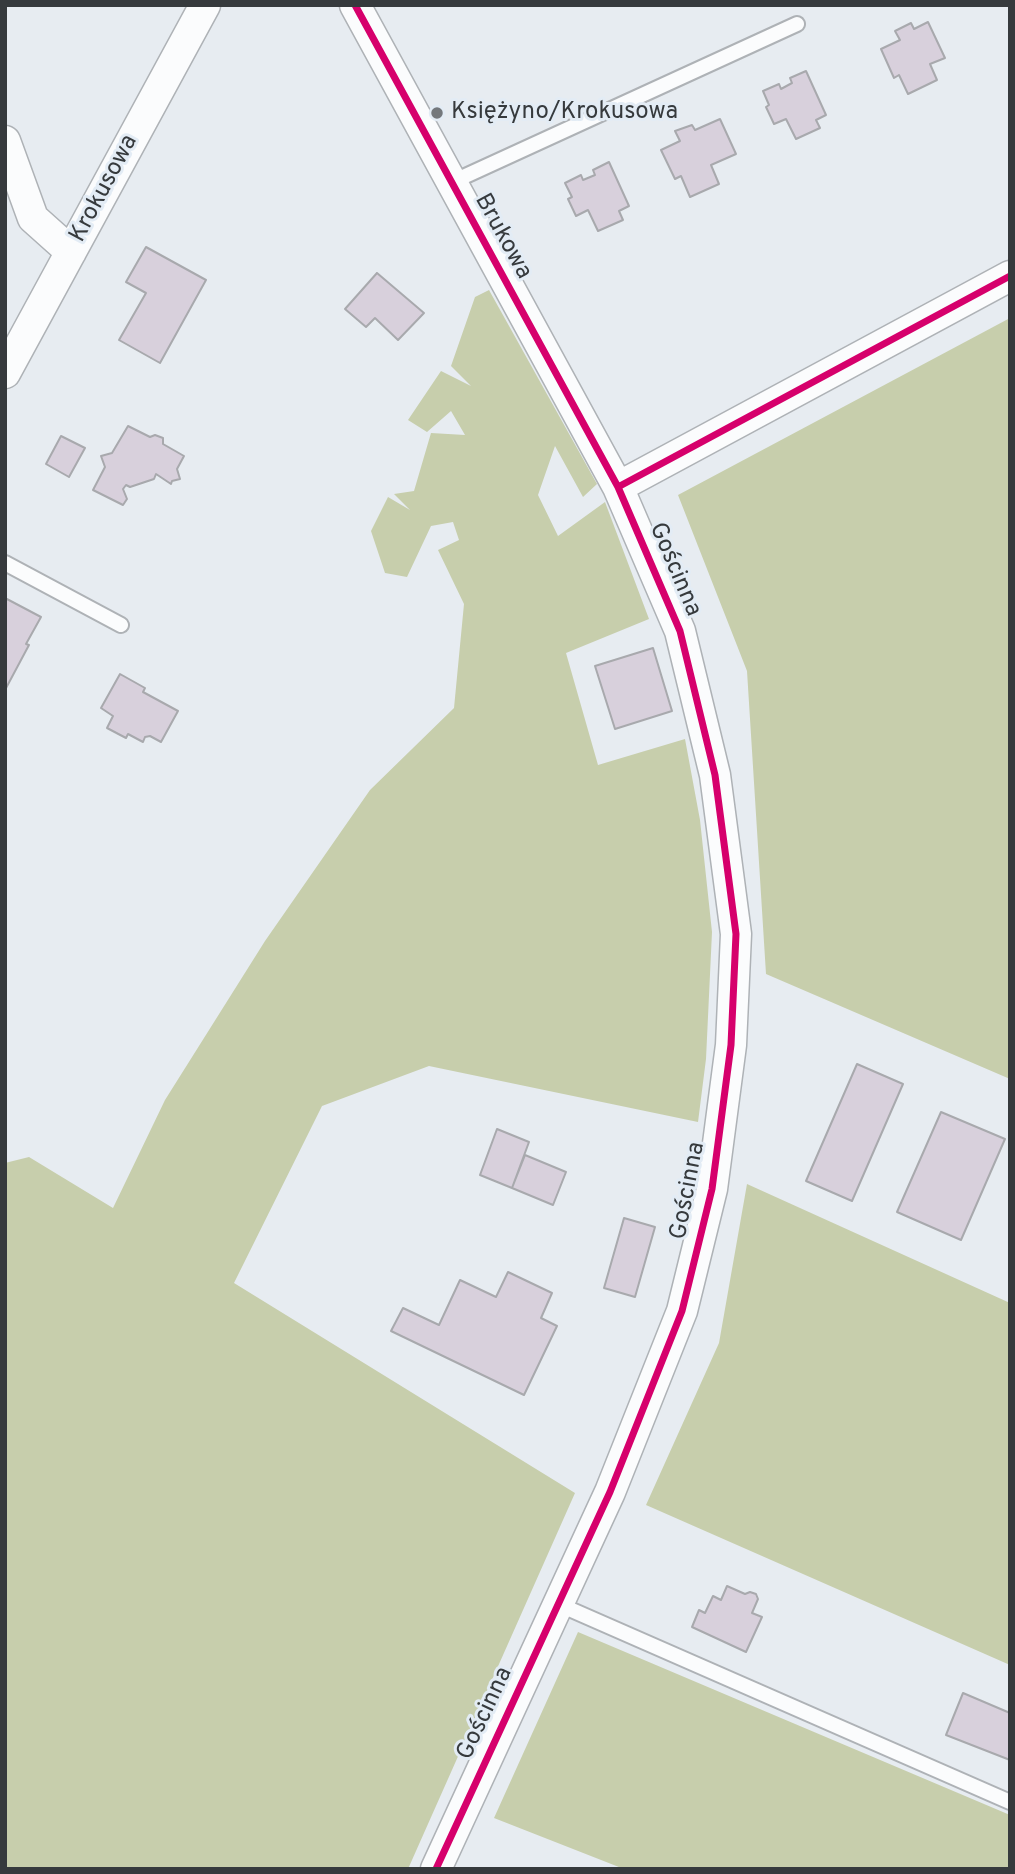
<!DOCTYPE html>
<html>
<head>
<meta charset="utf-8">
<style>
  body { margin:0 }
  #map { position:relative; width:1015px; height:1874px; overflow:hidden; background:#e7ecf1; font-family:Overpass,sans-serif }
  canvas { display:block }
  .frame { position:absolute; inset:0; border:7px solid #363a3d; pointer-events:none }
</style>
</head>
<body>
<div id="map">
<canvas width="1015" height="1874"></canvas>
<div class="frame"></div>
</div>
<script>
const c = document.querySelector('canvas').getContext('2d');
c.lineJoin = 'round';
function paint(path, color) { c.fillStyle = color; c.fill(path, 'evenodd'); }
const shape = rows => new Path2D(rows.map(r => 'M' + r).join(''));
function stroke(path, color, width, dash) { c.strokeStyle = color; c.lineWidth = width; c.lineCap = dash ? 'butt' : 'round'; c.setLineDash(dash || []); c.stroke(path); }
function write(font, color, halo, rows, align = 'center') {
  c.font = font + ' Overpass,sans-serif'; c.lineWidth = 6; c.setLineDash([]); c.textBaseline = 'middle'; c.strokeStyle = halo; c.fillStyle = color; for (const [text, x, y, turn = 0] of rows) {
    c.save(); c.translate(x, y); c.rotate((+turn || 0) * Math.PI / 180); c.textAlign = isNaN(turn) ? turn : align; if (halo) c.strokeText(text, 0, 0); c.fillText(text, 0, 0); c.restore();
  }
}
const forest = shape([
  [489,290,597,484,583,497,555,446,538,495,558,536,605,502,649,619,566,653,598,765,685,739,700,820,712,932,706,1059,698,1122,429,1066,322,1106,234,1283,575,1493,408,1869,5,1869,5,1163,29,1157,113,1208,165,1100,265,941,370,790,454,708,464,604,438,550,459,540,453,522,431,526,407,577,385,573,371,531,388,497,410,510,394,494,414,491,431,433,465,435,451,411,427,432,408,420,441,371,471,386,451,366,475,297],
  [1010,318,1010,1079,766,974,747,671,678,495],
  [747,1184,1010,1303,1010,1665,646,1505,719,1343],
  [578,1632,1010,1815,1010,1869,624,1869,494,1818]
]);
const building = shape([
  [928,22,945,58,930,64,937,80,908,94,899,75,894,78,881,49,900,40,895,31,911,23,914,29,928,22],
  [806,71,826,115,816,120,820,128,796,139,786,119,774,124,766,107,769,105,763,91,779,84,781,89,792,83,790,78,806,71],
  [720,119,736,154,711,165,719,184,690,197,681,176,675,179,661,150,680,141,675,131,692,125,695,130,720,119],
  [609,162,629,206,619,211,623,220,598,231,588,210,576,216,568,199,572,197,565,183,581,175,583,180,595,175,593,170,609,162],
  [146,247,206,280,160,363,119,340,146,293,126,282,146,247],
  [377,273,424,313,398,340,375,318,366,327,345,309,377,273],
  [128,426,150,437,155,435,163,438,163,444,184,456,177,469,180,479,172,481,171,484,156,474,154,479,130,487,126,485,123,489,127,499,123,505,93,490,105,467,101,456,112,453,128,426],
  [61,436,85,448,69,477,46,464,61,436],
  [5,598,41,617,26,644,29,645,5,690,5,598],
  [653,648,672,711,615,729,595,666,653,648],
  [120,674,145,688,143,692,178,711,161,742,150,736,145,737,143,742,128,734,126,738,107,728,113,716,101,708,120,674],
  [857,1064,903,1084,852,1201,806,1181,857,1064],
  [941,1112,1005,1139,961,1240,897,1212,941,1112],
  [497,1129,529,1142,512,1188,480,1175,497,1129],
  [525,1155,566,1172,553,1205,512,1188,525,1155],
  [624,1218,655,1227,635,1297,604,1288,624,1218],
  [508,1272,552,1293,541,1318,557,1326,524,1395,391,1331,403,1308,439,1325,460,1280,496,1297,508,1272],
  [727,1586,745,1594,750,1592,756,1594,758,1599,752,1613,762,1617,746,1652,692,1627,699,1610,705,1613,713,1596,721,1600,727,1586],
  [963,1693,1010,1713,1010,1760,946,1735,963,1693]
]);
const lane = shape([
  [450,183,797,24],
  [5,563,121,625],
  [558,1604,1010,1802]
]);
const street = shape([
  [355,5,618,487,680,631,715,775,736,934,731,1045,712,1189,682,1311,610,1492,436,1869],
  [5,141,33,218,71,252],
  [5,373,205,5],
  [618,487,1010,276]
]);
const cycleway = shape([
  [355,5,618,487,680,631,715,775,736,934,731,1045,712,1189,682,1311,610,1492,436,1869],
  [618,487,1010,276]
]);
const markers = [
  [437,113,7,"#74787c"]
];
const poiNames = [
  ["Księżyno/Krokusowa",451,113]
];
const streetNames = [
  ["Krokusowa",105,189,-62],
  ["Brukowa",502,237,61],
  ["Gościnna",674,570,67],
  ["Gościnna",689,1191,-79],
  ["Gościnna",486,1714,-65]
];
paint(forest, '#c7ceac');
paint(building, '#d8d0dc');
stroke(building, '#a8a9ad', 2);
stroke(lane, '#aeb2b6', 18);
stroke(street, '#aeb2b6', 33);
stroke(lane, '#fbfcfd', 14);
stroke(street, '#fbfcfd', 30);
stroke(cycleway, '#d6006c', 7);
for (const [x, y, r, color] of markers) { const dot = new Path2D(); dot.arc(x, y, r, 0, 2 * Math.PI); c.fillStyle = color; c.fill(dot); stroke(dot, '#e3ecf5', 2.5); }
write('24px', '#363a3d', '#e3ecf5', poiNames, 'left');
write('24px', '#363a3d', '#e3ecf5', streetNames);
</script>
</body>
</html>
